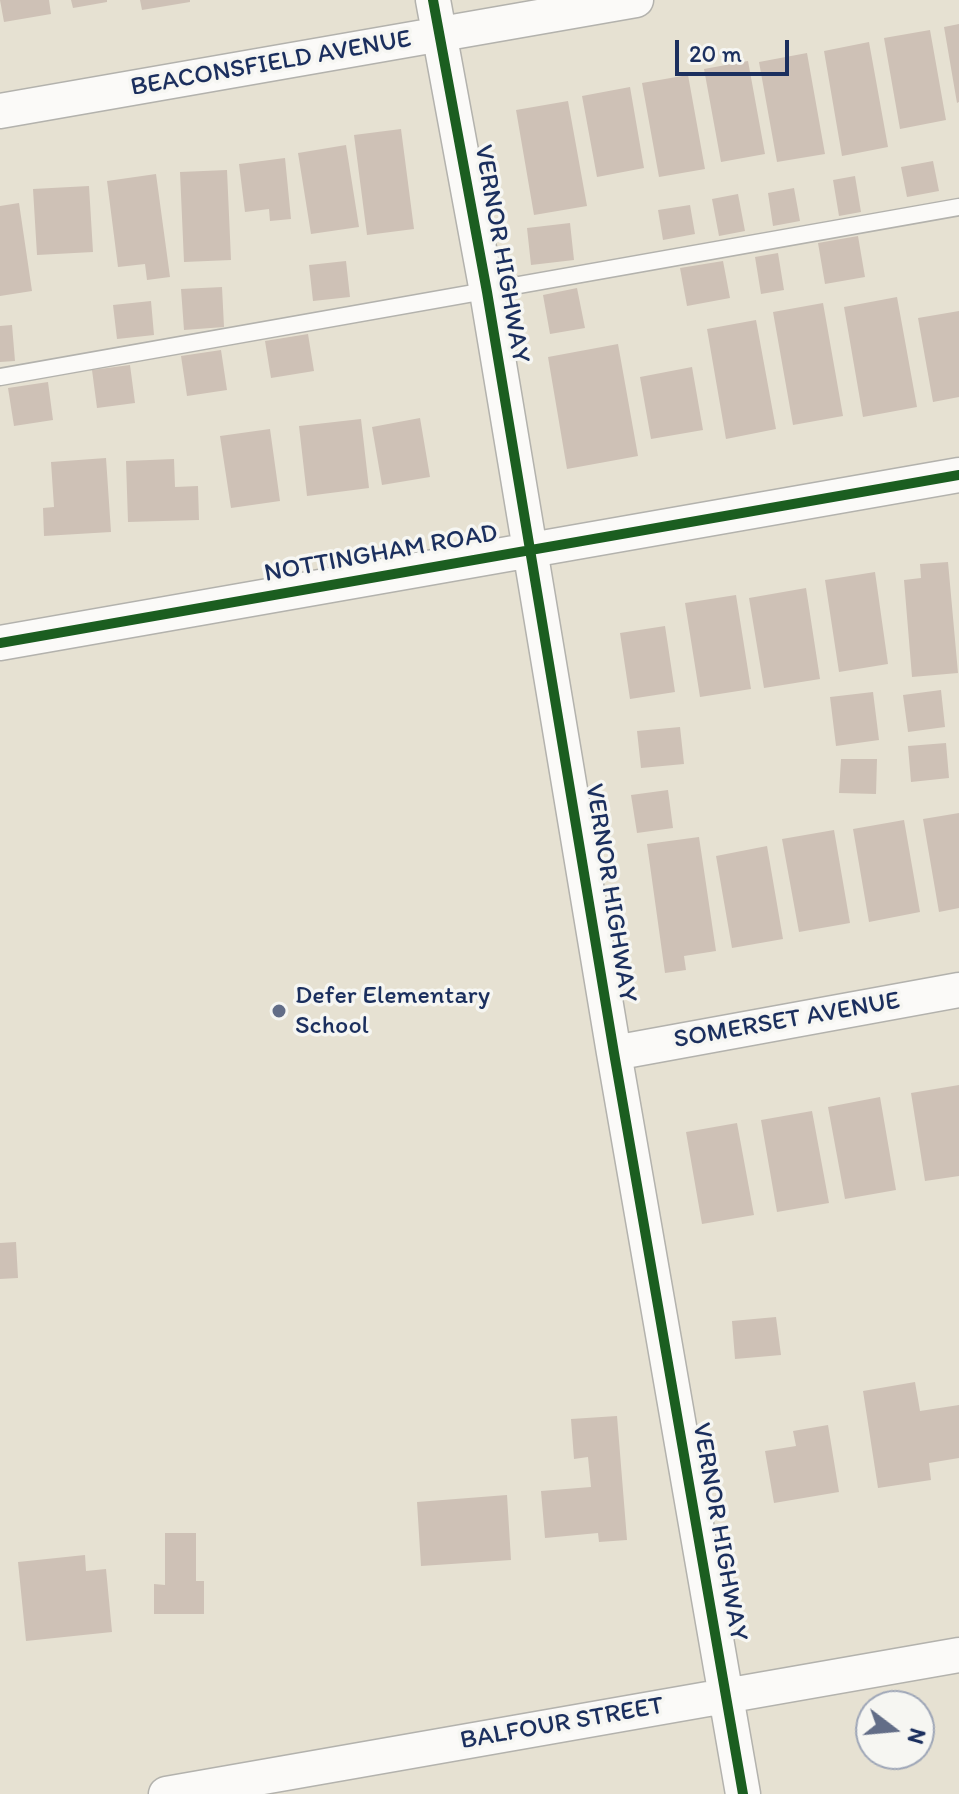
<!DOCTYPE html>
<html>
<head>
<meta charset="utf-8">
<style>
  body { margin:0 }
  #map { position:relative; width:959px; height:1794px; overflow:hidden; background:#e6e1d2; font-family:Itim,sans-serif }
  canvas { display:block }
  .north { position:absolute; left:855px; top:1690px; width:80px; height:80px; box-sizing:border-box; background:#f6f6f2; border:2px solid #9ea6b7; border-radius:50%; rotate:106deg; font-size:22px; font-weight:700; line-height:32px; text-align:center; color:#1b2f5e }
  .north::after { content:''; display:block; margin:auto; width:28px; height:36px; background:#626d87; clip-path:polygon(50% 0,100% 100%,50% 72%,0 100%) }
  .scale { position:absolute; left:675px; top:40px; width:114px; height:36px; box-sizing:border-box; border:4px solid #1b2f5e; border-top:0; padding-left:10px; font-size:24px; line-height:28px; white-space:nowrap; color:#1b2f5e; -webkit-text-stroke:6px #f6f6f2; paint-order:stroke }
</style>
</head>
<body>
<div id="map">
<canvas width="959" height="1794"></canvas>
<div class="north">N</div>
<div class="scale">20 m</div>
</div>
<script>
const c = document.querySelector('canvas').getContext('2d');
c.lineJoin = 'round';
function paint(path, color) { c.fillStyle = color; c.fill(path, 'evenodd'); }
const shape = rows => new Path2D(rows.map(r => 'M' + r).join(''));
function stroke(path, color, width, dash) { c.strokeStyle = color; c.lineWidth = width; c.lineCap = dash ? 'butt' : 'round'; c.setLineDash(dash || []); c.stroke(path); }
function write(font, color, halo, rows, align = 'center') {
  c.font = font + ' Itim,sans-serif'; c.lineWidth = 7; c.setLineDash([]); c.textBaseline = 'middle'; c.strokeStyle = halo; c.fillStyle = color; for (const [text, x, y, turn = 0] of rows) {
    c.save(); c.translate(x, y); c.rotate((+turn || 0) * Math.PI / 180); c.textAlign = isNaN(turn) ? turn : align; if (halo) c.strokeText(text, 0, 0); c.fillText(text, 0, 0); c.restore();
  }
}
const building = shape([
  [0,0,49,0,51,14,4,22],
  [71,0,107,0,107,2,73,8],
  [140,0,190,0,190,2,142,10],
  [959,24,959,102,957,103,944,27],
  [930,30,946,120,900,129,884,38],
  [869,42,888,147,842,156,824,51],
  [807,53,825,154,777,162,759,62],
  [748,61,765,154,721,162,704,69],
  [688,75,705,169,659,177,642,83],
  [630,87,644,168,597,177,582,96],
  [568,101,587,206,534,215,516,110],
  [401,129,414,229,367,235,354,135],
  [346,145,359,227,311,234,298,153],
  [285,158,291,219,270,221,269,209,245,212,239,164],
  [933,161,939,191,907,197,901,167],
  [227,170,231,260,184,262,180,172],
  [156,174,170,277,147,280,145,264,118,267,107,181],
  [855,176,861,212,839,216,833,180],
  [89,186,93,252,37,255,33,189],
  [794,188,800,221,773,226,768,193],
  [738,194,745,231,719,236,712,199],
  [19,203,32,291,0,296,0,206],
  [690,205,695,234,663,240,658,210],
  [570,223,574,260,531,265,527,228],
  [858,236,865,277,825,284,818,243],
  [778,253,784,290,761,294,755,257],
  [346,261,350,297,313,301,309,265],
  [723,261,730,298,687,306,680,268],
  [222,287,224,327,184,330,181,289],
  [577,288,585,328,550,334,543,295],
  [897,297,917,407,863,417,844,307],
  [151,301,154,335,117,339,113,305],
  [823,303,843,416,793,425,773,312],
  [959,311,959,397,933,402,918,318],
  [756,320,776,429,726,439,707,329],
  [12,325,15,361,0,362,0,326],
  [308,334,314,371,271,378,265,341],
  [618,344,638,456,567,469,548,357],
  [221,350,227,390,187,396,181,356],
  [130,365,135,403,97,408,92,370],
  [692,367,703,430,651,439,640,377],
  [48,382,53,420,14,426,8,388],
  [420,418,430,477,382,485,372,427],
  [361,419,369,488,307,496,299,426],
  [270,429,280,501,231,508,220,436],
  [106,458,111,532,44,536,43,508,54,507,51,462],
  [174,459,175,487,198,486,199,520,128,522,126,461],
  [948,562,958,673,912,677,904,580,921,578,920,564],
  [875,572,888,664,839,672,825,580],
  [806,588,820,679,764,688,749,598],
  [736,595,751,689,700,697,685,603],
  [665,626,675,692,630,699,620,633],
  [941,690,945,727,908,732,903,695],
  [873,692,879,740,836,746,830,697],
  [680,727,684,764,641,768,637,731],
  [946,743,949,778,911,782,908,746],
  [841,759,877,759,876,794,839,793],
  [668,790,673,828,637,833,631,795],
  [959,813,959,908,939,912,923,819],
  [904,820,920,912,869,922,853,829],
  [834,830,850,923,799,932,782,839],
  [699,837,716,951,684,956,686,970,665,973,647,844],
  [767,846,783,939,732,948,716,856],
  [959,1085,959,1176,925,1181,911,1093],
  [880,1097,896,1190,845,1199,828,1107],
  [812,1111,829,1203,777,1212,761,1120],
  [737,1123,754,1215,702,1224,686,1132],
  [16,1242,18,1278,0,1279,0,1243],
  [776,1317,781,1355,735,1359,732,1321],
  [915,1382,920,1411,959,1405,959,1458,929,1463,931,1480,878,1488,863,1391],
  [617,1416,627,1540,599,1542,598,1533,545,1538,541,1491,591,1487,588,1457,574,1459,571,1419],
  [828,1425,839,1492,774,1503,765,1451,796,1446,793,1431],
  [507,1495,511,1560,421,1566,417,1502],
  [165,1533,196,1533,196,1581,204,1581,204,1614,154,1614,154,1584,165,1585],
  [85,1555,86,1571,106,1569,112,1632,26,1641,18,1562]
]);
const lane = shape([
  [0,377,959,207]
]);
const street = shape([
  [433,0,487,292,614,1053,743,1794],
  [0,111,636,0],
  [0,643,959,475],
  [614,1053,959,990],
  [166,1794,959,1655]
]);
const cycleway = shape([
  [433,0,487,292,614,1053,743,1794],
  [0,643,959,475]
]);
const markers = [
  [279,1011,8,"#626d87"]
];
const streetNames = [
  ["BEACONSFIELD AVENUE",271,64,-10],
  ["VERNOR HIGHWAY",501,254,80],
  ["NOTTINGHAM ROAD",381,554,-10],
  ["VERNOR HIGHWAY",610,893,81],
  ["SOMERSET AVENUE",787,1021,-10],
  ["VERNOR HIGHWAY",719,1532,80],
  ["BALFOUR STREET",562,1724,-10]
];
const poiNames = [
  ["Defer Elementary",295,996],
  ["School",295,1026]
];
paint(building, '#cec1b6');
stroke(lane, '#b3b2ad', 19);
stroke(street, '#b3b2ad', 37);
stroke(lane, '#fbfaf8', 16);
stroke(street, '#fbfaf8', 34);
stroke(cycleway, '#1b5e20', 10);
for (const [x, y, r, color] of markers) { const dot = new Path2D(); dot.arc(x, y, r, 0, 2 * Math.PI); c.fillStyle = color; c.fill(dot); stroke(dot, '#f6f6f2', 3); }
write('26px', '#1b2f5e', '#f6f6f2', streetNames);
write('26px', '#1b2f5e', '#f6f6f2', poiNames, 'left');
</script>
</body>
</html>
